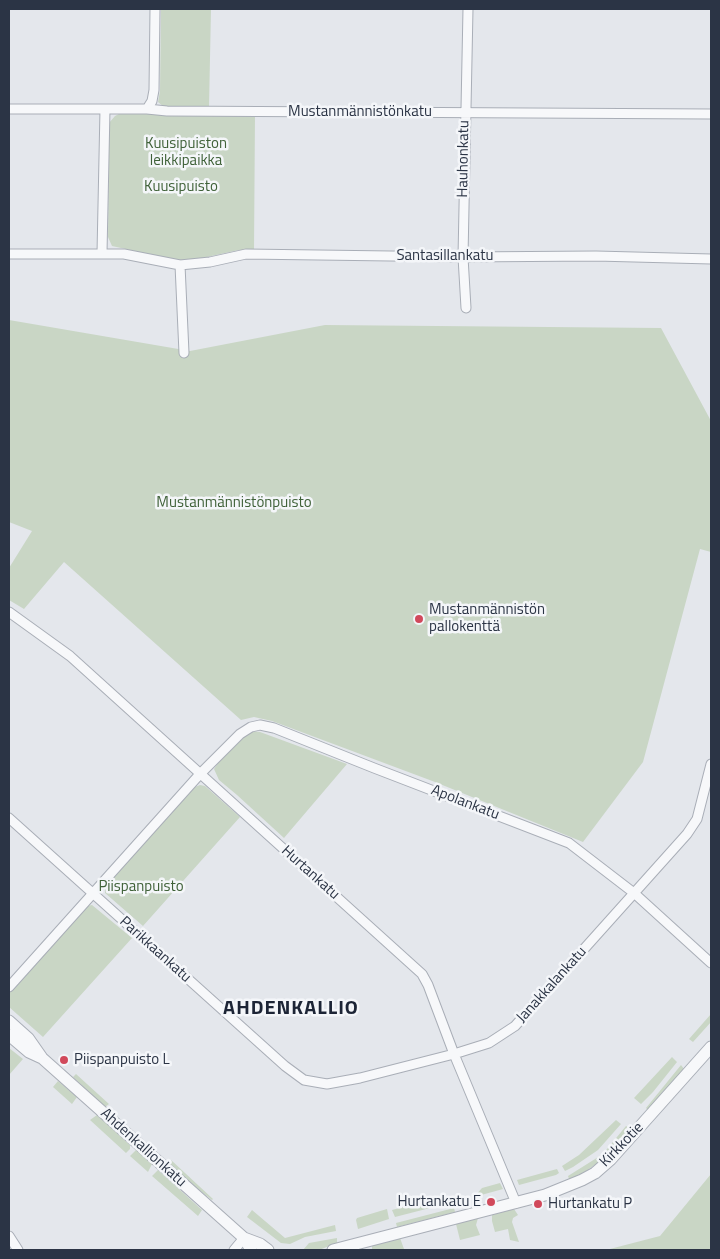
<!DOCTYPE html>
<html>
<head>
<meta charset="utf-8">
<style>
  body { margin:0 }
  #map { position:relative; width:720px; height:1259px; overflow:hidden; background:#e4e7ec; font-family:"Titillium Web",sans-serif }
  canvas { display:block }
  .frame { position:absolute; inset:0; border:10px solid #2b3445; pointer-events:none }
</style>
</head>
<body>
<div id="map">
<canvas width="720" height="1259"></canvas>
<div class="frame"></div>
</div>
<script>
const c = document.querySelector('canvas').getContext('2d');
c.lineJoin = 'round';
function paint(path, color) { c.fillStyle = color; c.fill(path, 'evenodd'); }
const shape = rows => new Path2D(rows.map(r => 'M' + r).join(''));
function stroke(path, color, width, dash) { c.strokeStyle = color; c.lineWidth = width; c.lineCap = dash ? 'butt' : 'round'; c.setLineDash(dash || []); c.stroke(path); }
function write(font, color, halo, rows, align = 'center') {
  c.font = font + ' "Titillium Web",sans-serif'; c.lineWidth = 5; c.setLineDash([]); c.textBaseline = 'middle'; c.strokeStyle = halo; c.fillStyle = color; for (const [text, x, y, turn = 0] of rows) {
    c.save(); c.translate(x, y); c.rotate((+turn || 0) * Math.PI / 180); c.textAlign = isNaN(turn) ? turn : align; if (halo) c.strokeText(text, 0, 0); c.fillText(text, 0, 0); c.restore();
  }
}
const green = shape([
  [161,9,211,9,209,107,164,107,158,102,160,91],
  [121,113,255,115,254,250,239,250,193,260,175,260,112,246,108,237,109,123,115,116],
  [9,320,190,351,325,325,661,328,711,421,711,552,700,549,643,762,583,842,435,782,272,721,254,717,241,720,64,562,24,609,9,600,9,568,32,531,9,522],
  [252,731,260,732,347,764,284,838,237,795,219,780,214,769,218,763,244,736],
  [200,785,205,786,240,817,143,926,105,893,105,886,195,787],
  [92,905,132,938,43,1037,9,1007,9,993,87,906],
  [711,1014,711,1022,693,1042,689,1039],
  [9,1048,23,1059,9,1075],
  [672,1057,677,1062,653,1092,641,1104,634,1098],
  [681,1065,684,1069,648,1110,646,1108],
  [76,1074,109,1104,105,1107,73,1077],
  [58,1081,77,1097,72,1104,53,1087],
  [97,1115,130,1145,130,1149,126,1153,90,1120],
  [616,1120,621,1124,598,1150,573,1167,565,1171,562,1166,579,1155],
  [626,1126,631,1129,603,1159,586,1171,570,1180,569,1179,568,1176,603,1154],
  [136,1150,152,1164,148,1172,130,1156],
  [171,1160,213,1199,212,1200,194,1186,169,1164],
  [557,1169,559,1173,556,1175,519,1185,517,1180],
  [158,1170,202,1210,198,1216,152,1176],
  [711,1174,711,1250,606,1250,660,1236],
  [500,1183,503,1189,474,1197,482,1188],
  [423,1202,430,1208,395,1217,392,1210],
  [454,1208,455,1212,397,1227,396,1223],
  [387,1209,389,1219,358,1229,356,1220,357,1218],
  [514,1209,518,1215,513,1218,512,1222,519,1242,510,1240,508,1229,495,1232,492,1221,492,1215],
  [252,1210,285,1238,335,1225,336,1231,305,1237,290,1244,281,1243,247,1217],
  [478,1218,476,1225,480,1235,460,1240,456,1224],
  [337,1238,337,1243,319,1250,303,1250,309,1243],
  [400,1238,404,1249,372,1250,372,1245]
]);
const minor = shape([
  [9,109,147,109,167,111,711,114],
  [147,109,152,101,154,90,155,9],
  [102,253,105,109],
  [9,254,124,254,180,265,210,262,246,254,463,257,596,256,711,259],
  [180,265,184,353],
  [466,308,463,257,468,9],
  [9,612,70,656,422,974,428,985,454,1054,516,1203],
  [9,818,285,1066,304,1080,327,1084,360,1078,454,1054,489,1043,515,1026,687,834,697,819,711,764],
  [9,987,200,774,240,734,251,727,260,725,274,728,374,768,569,843,634,893,711,963],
  [9,1236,18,1250],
  [234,1250,244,1238]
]);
const tertiary = shape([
  [9,1021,28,1038,42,1058,244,1238,251,1250],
  [9,1035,29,1052,42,1058],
  [244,1238,260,1244,268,1250],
  [333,1250,545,1195,582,1180,595,1173,611,1159,711,1047]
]);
const markers = [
  [419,619,5,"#d1495b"],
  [64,1060,5,"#d1495b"],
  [491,1202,5,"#d1495b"],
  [538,1204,5,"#d1495b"]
];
const streetNames = [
  ["Mustanmännistönkatu",360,112],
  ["Hauhonkatu",464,159,-89],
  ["Santasillankatu",445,256],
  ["Apolankatu",465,803,21],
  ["Hurtankatu",310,873,42],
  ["Parikkaankatu",155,950,42],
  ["Janakkalankatu",552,985,-48],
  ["Kirkkotie",622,1145,-46],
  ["Ahdenkallionkatu",143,1148,42]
];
const parkNames = [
  ["Kuusipuiston",186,144],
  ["leikkipaikka",186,161],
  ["Kuusipuisto",181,187],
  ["Mustanmännistönpuisto",234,503],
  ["Piispanpuisto",141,887]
];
const poiNames = [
  ["Mustanmännistön",429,610],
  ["pallokenttä",429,627],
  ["Piispanpuisto L",74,1060],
  ["Hurtankatu E",481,1202,"right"],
  ["Hurtankatu P",548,1204]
];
const districtNames = [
  ["AHDENKALLIO",291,1009]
];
paint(green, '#c9d6c5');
stroke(minor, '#a9aeb7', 11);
stroke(tertiary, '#a9aeb7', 13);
stroke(minor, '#f7f8fa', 9);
stroke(tertiary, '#f7f8fa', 11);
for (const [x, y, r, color] of markers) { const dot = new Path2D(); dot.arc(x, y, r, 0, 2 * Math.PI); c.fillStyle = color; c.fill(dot); stroke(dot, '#f4f6f9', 2); }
write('15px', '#2b3445', '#f4f6f9', streetNames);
write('15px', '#3f6138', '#f4f6f9', parkNames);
write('15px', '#2b3445', '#f4f6f9', poiNames, 'left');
c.letterSpacing = '1px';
write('bold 20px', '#1d2536', '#f4f6f9', districtNames);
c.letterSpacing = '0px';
</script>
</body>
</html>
